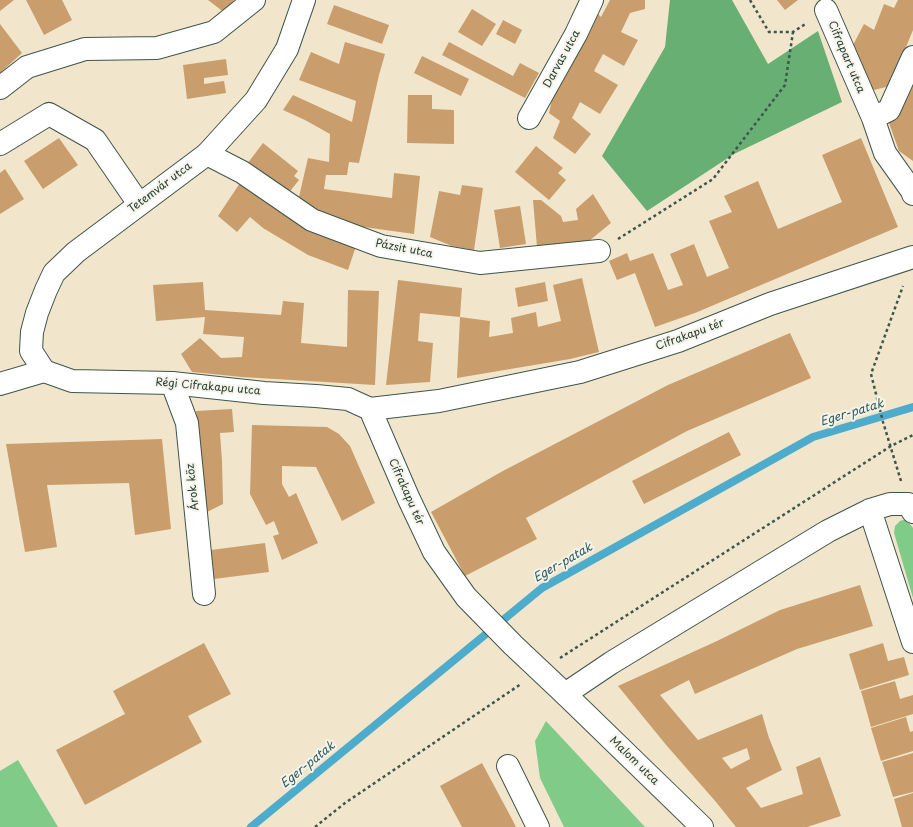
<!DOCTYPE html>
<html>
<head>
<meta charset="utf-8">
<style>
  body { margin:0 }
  canvas { display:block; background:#f1e5cb }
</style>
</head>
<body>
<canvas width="913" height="827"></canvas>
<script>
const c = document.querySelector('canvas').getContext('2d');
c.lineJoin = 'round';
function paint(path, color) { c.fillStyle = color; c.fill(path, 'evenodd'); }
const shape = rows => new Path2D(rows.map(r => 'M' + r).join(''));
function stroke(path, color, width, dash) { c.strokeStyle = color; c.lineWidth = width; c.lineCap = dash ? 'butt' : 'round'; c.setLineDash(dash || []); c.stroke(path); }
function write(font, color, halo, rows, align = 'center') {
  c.font = font + ' "Playpen Sans",sans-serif'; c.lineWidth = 4; c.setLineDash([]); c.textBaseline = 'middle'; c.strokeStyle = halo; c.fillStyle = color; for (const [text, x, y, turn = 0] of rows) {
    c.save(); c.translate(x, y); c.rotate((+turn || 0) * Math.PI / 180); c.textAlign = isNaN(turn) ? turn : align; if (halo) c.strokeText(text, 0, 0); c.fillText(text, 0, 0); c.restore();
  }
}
const green = shape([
  [906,519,913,528,913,598,894,533,895,526,900,521],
  [546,721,645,827,564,827,540,778,535,741],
  [18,760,58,827,0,827,0,771]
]);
const forest = shape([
  [670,0,732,0,768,64,818,31,842,102,734,154,647,211,602,156,665,47]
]);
const stream = shape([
  [251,827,542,588,813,437,913,407]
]);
const building = shape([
  [0,0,14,0,0,11],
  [26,0,62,0,72,20,44,35],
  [208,0,234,0,225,13],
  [610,0,645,0,645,9,630,13,621,32,638,40,624,66,603,54,594,71,618,85,600,114,580,102,572,118,591,134,575,154,553,138,560,121,549,113,555,86,583,43,598,14,601,17],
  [777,0,798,0,785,10],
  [898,0,913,0,913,30,890,86,874,90,867,83,852,47,864,24,874,30,884,4,894,8],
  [334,5,389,25,382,44,327,24],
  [472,9,496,24,482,46,458,32],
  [503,20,522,30,515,44,496,34],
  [0,24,22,53,0,73],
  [345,42,385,54,379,75,359,163,349,162,347,175,326,175,324,189,392,198,394,173,420,176,414,234,335,223,298,201,308,158,329,162,330,134,305,120,283,110,293,95,352,122,356,101,299,80,311,52,339,64],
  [449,42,513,76,520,63,539,73,525,98,442,55],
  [422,56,469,79,461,96,414,73],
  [226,59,228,75,204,78,204,84,224,81,226,93,187,99,183,65],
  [913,79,913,161,899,151,889,123,906,94],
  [408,95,432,95,432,109,454,110,454,144,407,143],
  [59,138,78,165,43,189,24,161],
  [861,138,898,227,695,313,655,327,635,273,617,280,609,261,627,253,630,261,653,253,668,290,683,285,670,254,694,244,707,277,729,268,709,221,732,212,724,196,758,181,778,229,842,202,822,155],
  [263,143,298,171,294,176,299,180,287,195,247,164],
  [536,146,563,168,558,173,566,180,549,200,515,172],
  [5,169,24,199,0,214,0,173],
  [240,183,295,222,356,246,348,270,308,255,263,228,250,217,237,232,218,216],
  [462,185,483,188,474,250,452,246,430,237,439,191,460,195],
  [593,194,611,223,589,241,537,247,533,200,541,200,561,216,563,222,578,220,576,209],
  [520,206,526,244,500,248,494,210],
  [582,278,599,352,570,359,457,378,460,317,490,321,489,337,513,333,511,318,536,312,538,327,561,321,553,285],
  [398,280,462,288,460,317,420,313,418,341,433,343,430,382,386,385],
  [203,282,205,310,281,315,283,301,304,303,301,343,347,347,348,290,379,291,375,385,242,377,192,372,181,354,200,338,221,358,242,357,244,337,203,334,205,317,156,321,153,285],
  [545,282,548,301,518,307,515,288],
  [790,333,811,378,687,431,526,518,537,539,465,576,431,512,501,472,668,385],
  [232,409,234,432,220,433,222,461,223,504,205,513,196,411],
  [252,425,327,427,339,434,350,446,375,503,342,521,316,467,282,466,282,484,289,497,296,493,318,543,282,560,273,536,279,534,274,521,266,525,250,494],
  [729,432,741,455,644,504,632,481],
  [162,439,171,529,135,535,129,483,47,485,57,547,25,552,6,444],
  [265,543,269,572,214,579,211,550],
  [860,585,873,626,797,649,695,694,689,680,660,695,698,740,762,714,769,738,782,770,746,788,761,808,803,794,796,767,820,757,841,816,807,827,736,827,716,802,667,746,618,686,717,641,780,610],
  [747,748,750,759,731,769,722,758],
  [204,643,231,694,188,716,202,742,85,805,56,750,125,714,113,691],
  [883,643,888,661,904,657,909,675,860,690,849,654],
  [895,681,900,699,913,695,913,714,871,727,861,691],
  [906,717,910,732,913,731,913,751,881,761,871,728],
  [913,753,913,792,893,797,882,762],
  [482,763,513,821,516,827,462,827,440,786],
  [913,793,913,827,902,827,894,799]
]);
const path = shape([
  [750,0,769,32,793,32,807,23],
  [618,239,713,179,785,85,793,32],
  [901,481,883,422,871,374,903,286],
  [560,658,891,446,913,435],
  [315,827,345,803,521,684]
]);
const minor = shape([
  [826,10,873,118,885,153,912,191,913,194],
  [0,88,27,67,85,49,157,48,214,32,254,0],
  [529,118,576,34,592,0],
  [873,118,889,110,913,57],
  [0,144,49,114,95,140,139,204],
  [207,154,242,172,312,220,381,246,480,263,599,251],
  [172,383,187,423,204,594],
  [0,384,44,371],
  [370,409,439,401,580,372,678,341,770,304,913,257],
  [870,510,913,642],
  [565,694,611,663,828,531,870,510,890,504,908,504,913,512],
  [508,766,538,827]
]);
const major = shape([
  [304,0,287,49,256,100,207,154,76,252,54,273,46,290,37,313,32,332,31,351,44,371,72,381,172,383,264,393,316,396,348,399,370,409,408,497,434,552,466,597,513,645,565,694,702,827]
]);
const streetNames = [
  ["Cifrapart utca",846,57,67],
  ["Darvas utca",562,59,-61],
  ["Tetemvár utca",160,188,-37],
  ["Pázsit utca",404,249,11],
  ["Cifrakapu tér",690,335,-20],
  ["Régi Cifrakapu utca",208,387,5],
  ["Árok köz",193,487,-96],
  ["Cifrakapu tér",406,492,66],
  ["Malom utca",634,761,44]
];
const waterNames = [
  ["Eger-patak",852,413,-17],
  ["Eger-patak",563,563,-30],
  ["Eger-patak",308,765,-39]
];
paint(green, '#81cb88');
paint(forest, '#68af74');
stroke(stream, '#4dabcb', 8);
paint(building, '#c99e6c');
stroke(minor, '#3e564b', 24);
stroke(major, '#3e564b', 24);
stroke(path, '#3e564b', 2.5, [3, 3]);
stroke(minor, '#fff', 22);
stroke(major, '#fff', 22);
write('11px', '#1f3d34', '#f7f3e8', streetNames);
write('italic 12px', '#2d5e61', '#f7f3e8', waterNames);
</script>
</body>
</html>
